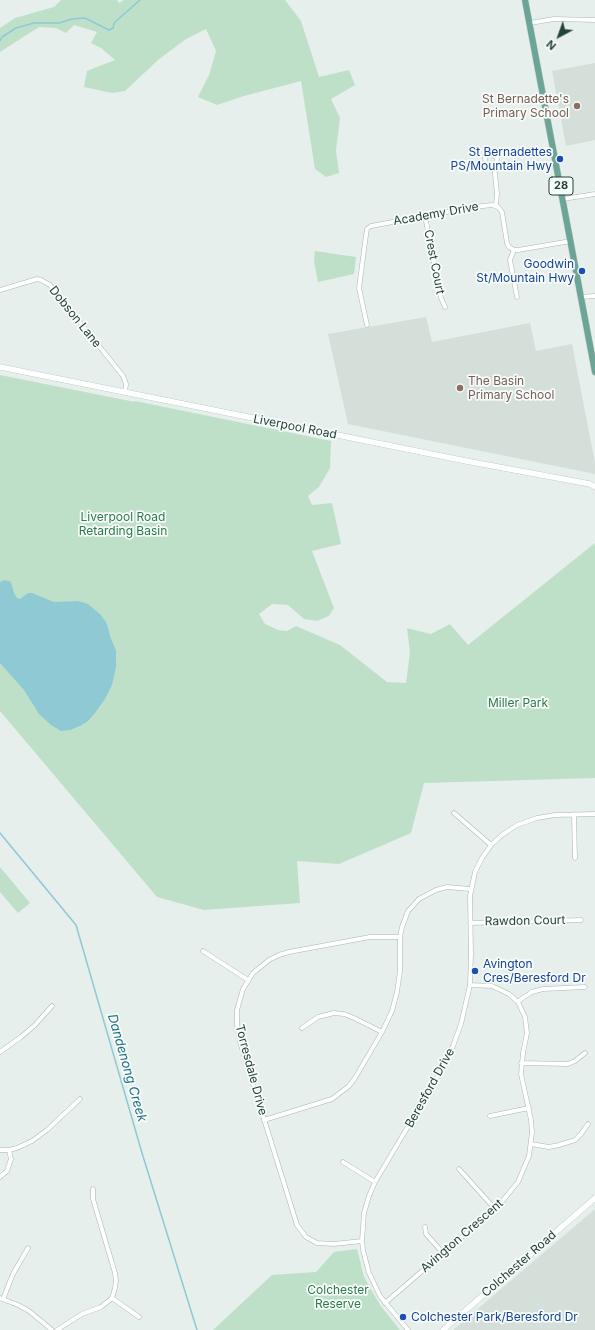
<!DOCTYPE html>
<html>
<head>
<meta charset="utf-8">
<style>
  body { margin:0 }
  #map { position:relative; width:595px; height:1330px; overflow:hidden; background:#e6efeb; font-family:Inter,sans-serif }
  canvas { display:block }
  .north { position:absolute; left:539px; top:16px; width:40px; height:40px; -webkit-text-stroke:3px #f7fbf9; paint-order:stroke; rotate:221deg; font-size:11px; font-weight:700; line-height:16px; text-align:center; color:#24423a }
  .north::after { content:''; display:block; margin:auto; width:14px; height:18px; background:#24423a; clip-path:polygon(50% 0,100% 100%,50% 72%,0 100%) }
</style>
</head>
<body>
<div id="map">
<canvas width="595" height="1330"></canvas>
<div class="north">N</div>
</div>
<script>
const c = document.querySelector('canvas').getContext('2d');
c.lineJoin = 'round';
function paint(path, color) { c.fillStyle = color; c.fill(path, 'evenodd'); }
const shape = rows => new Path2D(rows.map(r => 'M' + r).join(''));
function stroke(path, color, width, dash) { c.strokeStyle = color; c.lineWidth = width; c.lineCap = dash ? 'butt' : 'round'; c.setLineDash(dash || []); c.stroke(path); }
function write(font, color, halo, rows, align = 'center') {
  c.font = font + ' Inter,sans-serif'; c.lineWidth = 3.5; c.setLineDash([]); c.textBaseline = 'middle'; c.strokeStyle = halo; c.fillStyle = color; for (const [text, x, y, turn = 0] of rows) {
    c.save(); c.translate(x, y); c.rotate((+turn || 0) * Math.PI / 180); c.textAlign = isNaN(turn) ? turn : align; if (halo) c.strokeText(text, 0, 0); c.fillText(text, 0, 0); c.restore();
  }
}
const built = shape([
  [595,63,595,140,566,146,552,71],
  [426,317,432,342,530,323,536,351,572,344,595,463,595,474,348,424,328,334],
  [595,1209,595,1330,453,1330]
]);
const green = shape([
  [61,0,117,0,119,3,124,0,285,0,301,21,319,77,349,70,355,85,331,99,340,118,336,151,339,173,326,177,315,169,301,81,244,96,217,105,198,97,209,75,216,51,206,29,186,39,158,60,125,91,112,93,84,87,87,71,115,60,101,48,91,43,97,32,74,25,66,33,56,28,39,27,0,52,0,28,15,18,54,7],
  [315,251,356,257,354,274,318,282,314,261],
  [0,375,135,402,135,401,331,441,330,468,319,487,308,496,312,505,332,503,341,544,312,551,334,608,329,616,317,621,304,619,288,605,272,604,259,614,265,624,278,630,287,631,296,626,340,645,387,682,406,683,410,653,407,628,431,634,450,624,468,645,595,543,595,778,424,783,411,833,339,864,297,861,300,903,204,910,157,897,0,711],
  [0,867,30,903,18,913,0,892],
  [357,1249,364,1277,380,1305,400,1330,213,1330,272,1275,316,1272,334,1252]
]);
const water = shape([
  [5,580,11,582,14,593,17,598,20,599,28,593,32,593,54,602,78,601,88,604,101,615,107,624,110,636,116,651,116,667,112,685,105,699,95,713,88,721,80,726,70,730,61,731,51,725,39,714,24,690,0,663,0,582]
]);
const stream = shape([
  [0,41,2,37,16,28,34,23,59,23,72,19,85,18,109,30,113,28,114,23,140,0],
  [0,833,76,925,142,1153,197,1330]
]);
const street = shape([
  [530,23,554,19,595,20],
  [494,165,489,166,486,164,485,158,487,154,492,154,497,158,496,164,494,165,497,193,496,206],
  [563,199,595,194],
  [425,216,441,298,445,307],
  [514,250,510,260,517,297],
  [0,290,37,279,41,280,50,285,123,376,126,384,125,392],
  [581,297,595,296],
  [367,325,359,288,366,235,367,229,371,226,474,207,492,205,498,207,502,212,507,243,509,247,514,250,518,250,571,241],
  [454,813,491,845],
  [574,814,575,858],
  [470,923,581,920],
  [203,951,248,980],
  [518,1002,521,999,532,992,543,989,585,987],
  [302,1028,318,1017,334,1013,344,1014,354,1018,382,1032],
  [0,1052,21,1037,35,1025,52,1006],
  [521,1063,568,1064,575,1061,585,1053],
  [490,1116,529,1108],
  [264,1120,332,1099,349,1086,355,1078,382,1032,392,1011,397,992,400,971,400,937,402,927,408,911,419,899,436,890,447,887,470,889],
  [531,1144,549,1147,559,1145,575,1140,581,1134,588,1124],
  [0,1150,9,1150,17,1148,32,1141,47,1130,80,1099],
  [343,1162,375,1182],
  [459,1169,495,1209],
  [0,1177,7,1171,11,1159,9,1150],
  [425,1227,426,1234,443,1253],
  [362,1241,334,1244,317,1243,306,1237,297,1225,240,1042,237,1025,237,1010,243,989,253,973,269,960,279,955,289,952,370,937,400,937],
  [0,1298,18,1305,29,1311,52,1330],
  [112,1298,139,1317],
  [3,1299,13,1274,28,1248],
  [385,1303,499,1205,518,1182,529,1156,532,1132,531,1120,521,1074,523,1053,527,1033,525,1017,518,1002,509,994,492,986,470,985],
  [57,1330,82,1314,101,1307,106,1303,112,1298,115,1288,116,1281,115,1273,93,1199,93,1189],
  [408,1330,380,1296,369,1273,363,1250,362,1241,364,1213,369,1196,375,1182,441,1071,453,1046,461,1024,470,985,471,954,470,896,475,872,482,858,491,845,502,835,517,825,537,818,555,815,595,814]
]);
const secondary = shape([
  [0,367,466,461,590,484,595,487],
  [443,1330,595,1198]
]);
const primary = shape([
  [525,0,595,372]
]);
const markers = [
  [577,106,4,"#8d6e63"],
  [560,159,4,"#1a4fb4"],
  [582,271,4,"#1a4fb4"],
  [460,388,4,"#8d6e63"],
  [475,971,4,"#1a4fb4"],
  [403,1317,4,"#1a4fb4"]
];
const shields = [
  [561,186,24]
];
const shieldNames = [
  ["28",561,186]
];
const educationNames = [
  ["St Bernadette's",569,99],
  ["Primary School",569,113],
  ["The Basin",468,381,"left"],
  ["Primary School",468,395,"left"]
];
const transitNames = [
  ["St Bernadettes",552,152],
  ["PS/Mountain Hwy",552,166],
  ["Goodwin",574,264],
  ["St/Mountain Hwy",574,278],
  ["Avington",483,964,"left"],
  ["Cres/Beresford Dr",483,978,"left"],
  ["Colchester Park/Beresford Dr",411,1317,"left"]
];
const streetNames = [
  ["Academy Drive",436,214,-10],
  ["Crest Court",434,262,79],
  ["Dobson Lane",75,317,51],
  ["Liverpool Road",295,427,11],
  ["Rawdon Court",525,921,-1],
  ["Torresdale Drive",251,1070,75],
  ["Beresford Drive",430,1088,-61],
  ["Avington Crescent",462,1236,-41],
  ["Colchester Road",519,1264,-41]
];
const parkNames = [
  ["Liverpool Road",123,517],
  ["Retarding Basin",123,531],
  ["Miller Park",518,703],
  ["Colchester",338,1290],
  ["Reserve",338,1304]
];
const waterNames = [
  ["Dandenong Creek",127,1068,74]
];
paint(built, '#d4dfda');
paint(green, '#bfe0c8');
paint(water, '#8ec9d4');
stroke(stream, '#8ec9d4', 1.5);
stroke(street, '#a8b8b2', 5);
stroke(secondary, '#a4bbb3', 6);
stroke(primary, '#c2cac8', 7);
stroke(street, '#fff', 4);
stroke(secondary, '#fff', 5.5);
stroke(primary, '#6aa596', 6);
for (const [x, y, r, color] of markers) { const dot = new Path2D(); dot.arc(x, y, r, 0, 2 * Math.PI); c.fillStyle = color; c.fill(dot); stroke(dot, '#f7fbf9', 1.5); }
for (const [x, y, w] of shields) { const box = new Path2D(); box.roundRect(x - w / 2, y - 9, w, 18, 3); c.fillStyle = '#f7fbf9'; c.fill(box); stroke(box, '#24423a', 1); }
write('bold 11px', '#24423a', null, shieldNames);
write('12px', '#785e54', '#f7fbf9', educationNames, 'right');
write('12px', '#164399', '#f7fbf9', transitNames, 'right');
write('12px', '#24423a', '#f7fbf9', streetNames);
write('12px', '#2d7a4b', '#f7fbf9', parkNames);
write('italic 13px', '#1c6f80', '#f7fbf9', waterNames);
</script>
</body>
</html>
